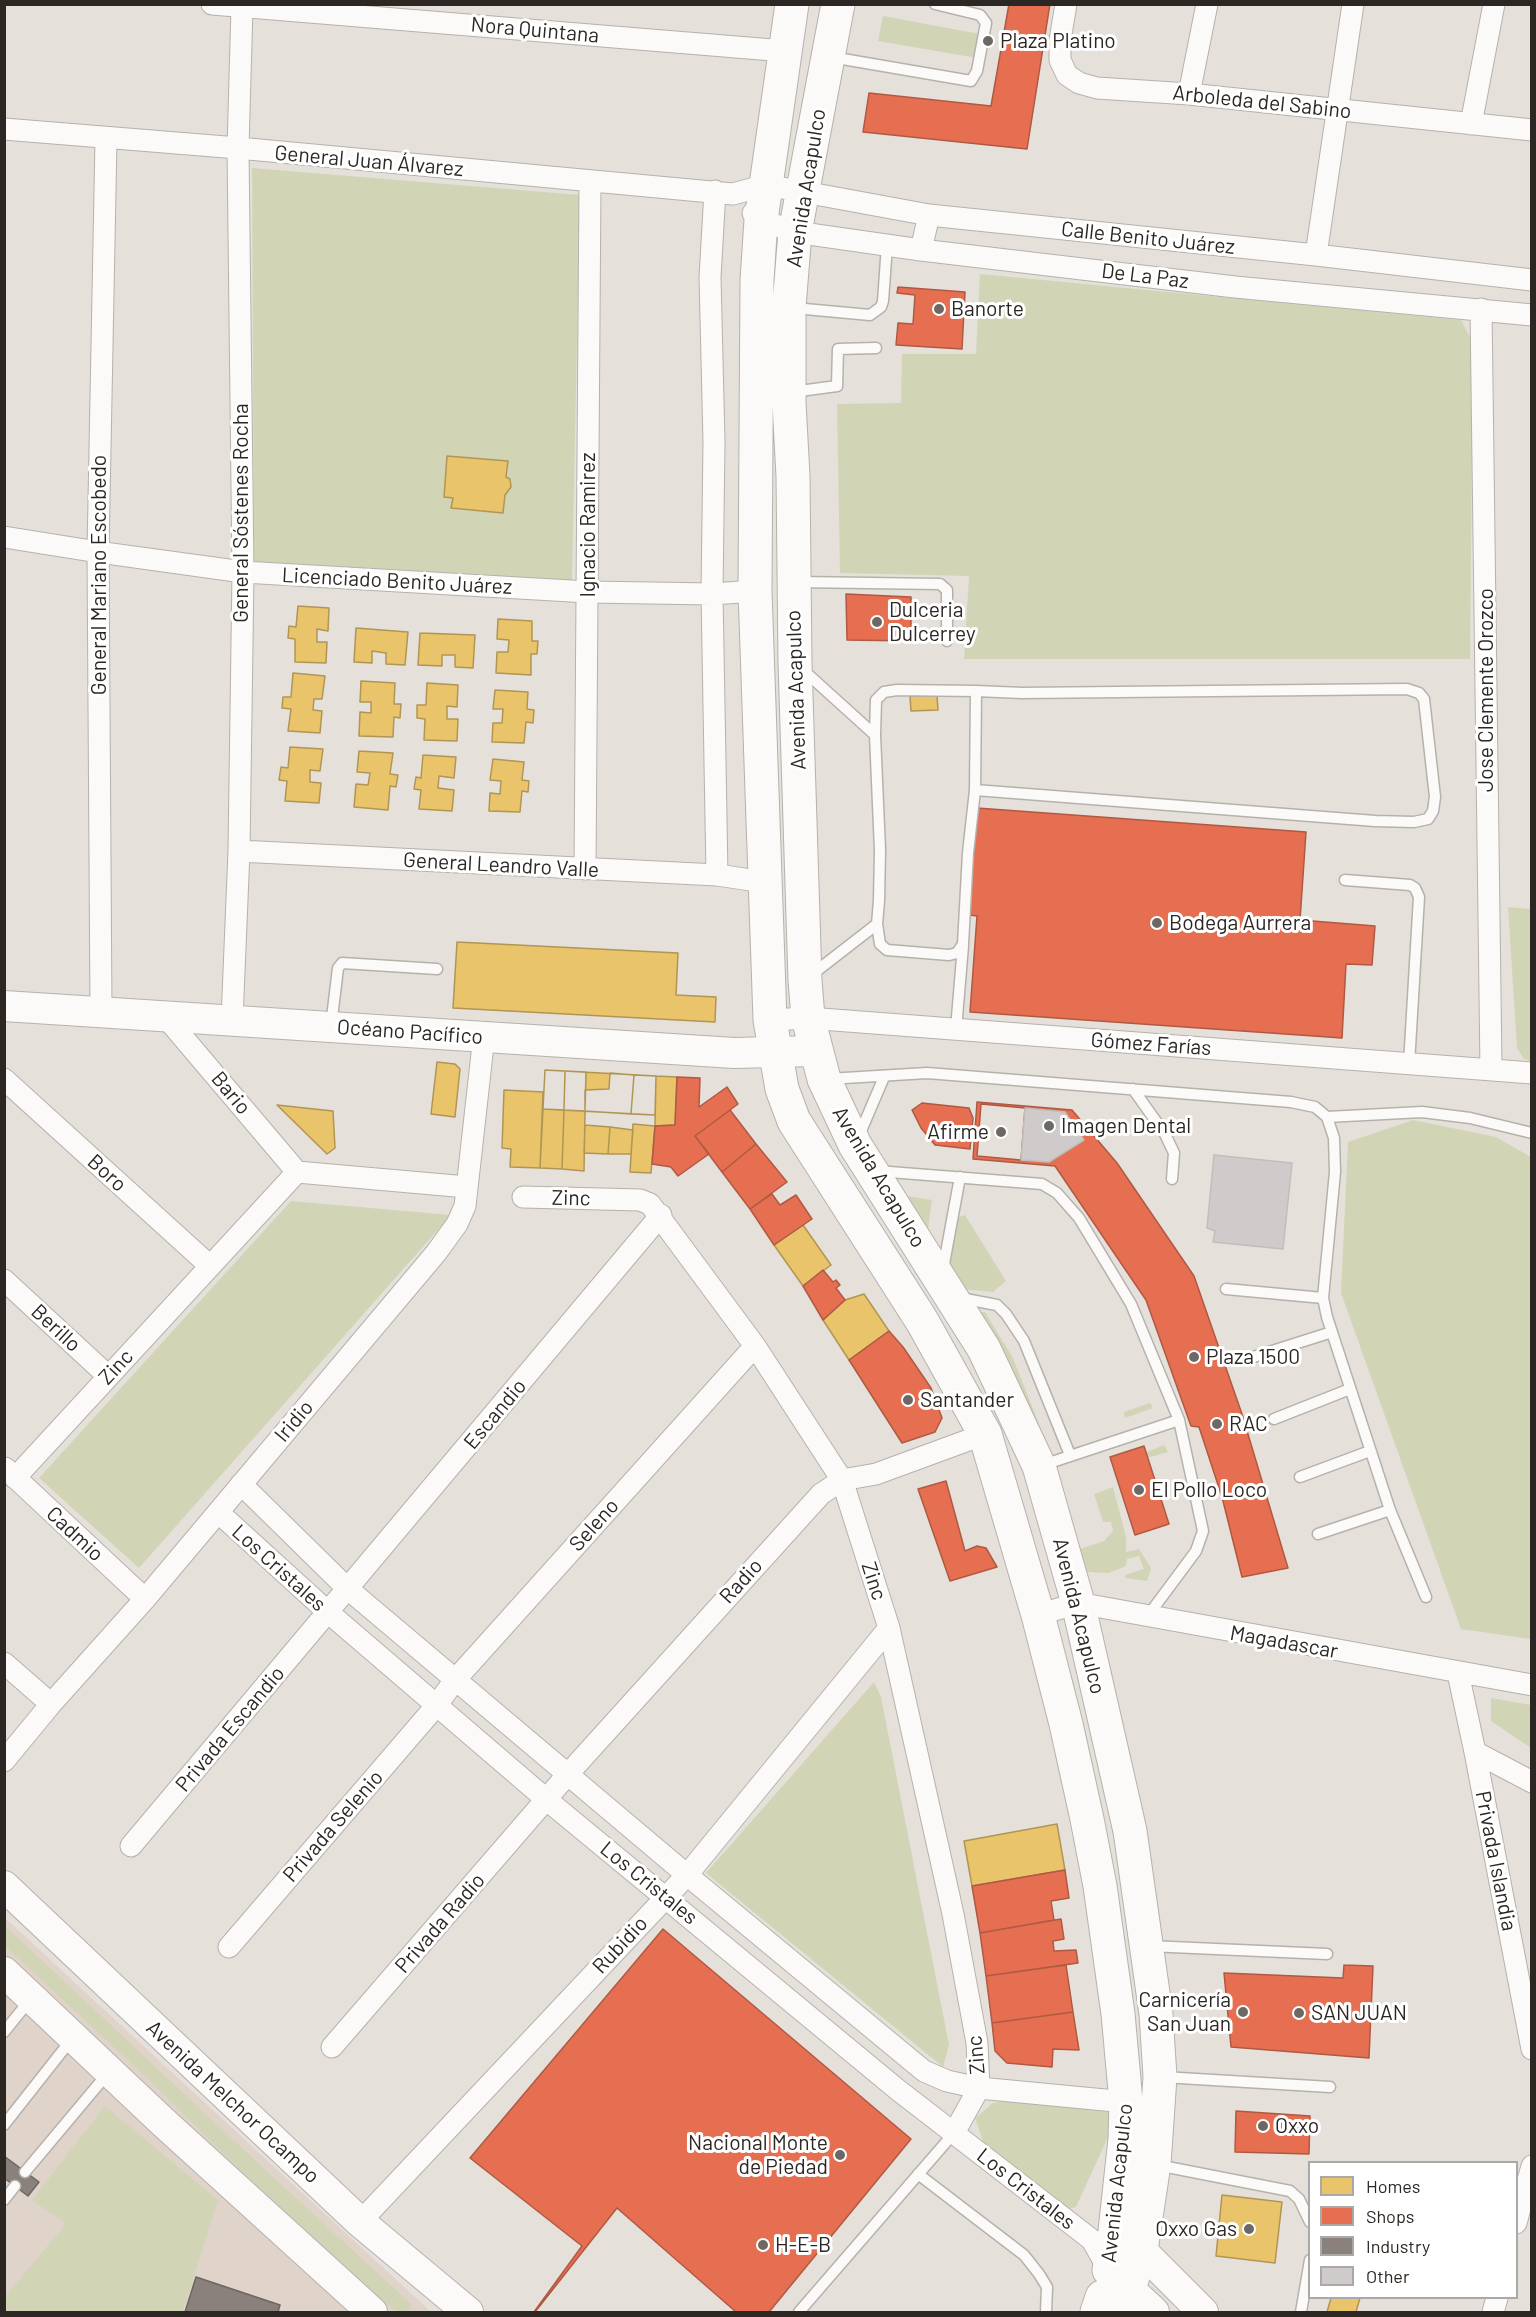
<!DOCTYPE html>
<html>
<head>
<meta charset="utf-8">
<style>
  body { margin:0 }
  #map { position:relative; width:1536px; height:2317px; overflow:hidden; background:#e6e0da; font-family:Barlow,sans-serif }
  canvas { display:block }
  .frame { position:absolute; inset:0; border:6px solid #2c2723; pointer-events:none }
  .legend { position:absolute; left:1308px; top:2161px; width:210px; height:138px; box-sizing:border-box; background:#fff; border:2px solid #aba9a7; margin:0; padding:8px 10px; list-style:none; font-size:18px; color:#2c2723 }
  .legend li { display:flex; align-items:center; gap:12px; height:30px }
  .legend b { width:30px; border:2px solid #aba9a7 }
</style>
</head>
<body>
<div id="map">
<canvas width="1536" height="2317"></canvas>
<div class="frame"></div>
<ul class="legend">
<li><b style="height:16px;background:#e9c46a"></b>Homes</li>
<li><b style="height:16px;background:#e76f51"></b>Shops</li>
<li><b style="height:16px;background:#8a817c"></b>Industry</li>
<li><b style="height:16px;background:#cfcbcb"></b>Other</li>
</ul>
</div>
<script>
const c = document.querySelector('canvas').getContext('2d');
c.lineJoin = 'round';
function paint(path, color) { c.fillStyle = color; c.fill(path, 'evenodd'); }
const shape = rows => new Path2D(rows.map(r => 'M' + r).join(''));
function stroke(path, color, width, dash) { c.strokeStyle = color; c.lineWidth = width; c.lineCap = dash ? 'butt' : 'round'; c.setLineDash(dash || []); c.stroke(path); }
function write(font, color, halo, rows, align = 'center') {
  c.font = font + ' Barlow,sans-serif'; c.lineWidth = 6; c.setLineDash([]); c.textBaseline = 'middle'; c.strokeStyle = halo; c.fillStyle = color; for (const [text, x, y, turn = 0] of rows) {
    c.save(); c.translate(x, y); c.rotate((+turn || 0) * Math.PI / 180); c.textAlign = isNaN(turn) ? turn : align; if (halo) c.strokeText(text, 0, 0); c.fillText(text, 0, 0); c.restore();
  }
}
const built = shape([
  [5,1918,431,2312,5,2312]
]);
const green = shape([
  [883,16,980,34,977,58,878,41],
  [252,168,580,195,572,582,254,562],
  [980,274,1461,320,1473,343,1470,659,964,659,969,576,840,573,837,404,901,403,902,354,976,354],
  [1508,907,1531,909,1531,1061,1524,1059,1517,1048],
  [1413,1120,1496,1137,1531,1157,1531,1639,1461,1629,1341,1293,1348,1142],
  [888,1193,932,1200,926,1244],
  [291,1201,451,1215,139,1568,39,1478],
  [965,1215,1006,1281,993,1292,961,1289,950,1271,955,1218],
  [980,1312,985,1312,1013,1358,1042,1432,973,1314],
  [1150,1403,1153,1408,1125,1418,1124,1412],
  [1164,1445,1168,1452,1140,1460,1139,1455],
  [1113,1487,1126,1537,1126,1552,1139,1549,1151,1568,1147,1581,1125,1578,1125,1575,1144,1569,1139,1556,1127,1559,1126,1566,1109,1573,1085,1572,1080,1549,1104,1541,1113,1531,1111,1522,1103,1522,1094,1494],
  [874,1682,881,1697,949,2045,943,2067,706,1873],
  [1491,1698,1531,1705,1531,1748,1491,1721],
  [4,1925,246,2152,411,2304,410,2311,397,2312,385,2303,231,2161,149,2080,5,1946],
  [1011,2099,1090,2108,1115,2114,1115,2122,1076,2207,1066,2210,984,2144,975,2118,993,2103],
  [105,2106,218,2200,183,2312,5,2312,5,2297,66,2224,32,2200]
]);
const homes = shape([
  [447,456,508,461,506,477,510,479,511,487,505,495,503,513,451,508,453,498,444,497,447,456],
  [298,606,329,608,328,631,317,629,317,642,327,642,326,663,295,662,295,639,288,638,289,626,296,627,298,606],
  [498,619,532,621,532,641,538,641,537,654,531,654,531,675,496,673,497,652,508,652,509,640,497,639,498,619],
  [356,628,408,632,405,665,386,664,386,653,372,651,372,663,354,662,356,628],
  [420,633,475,635,473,668,455,667,455,655,442,655,442,666,418,665,420,633],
  [293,673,325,676,322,699,314,699,313,710,322,711,320,733,288,731,291,709,282,708,283,697,291,697,293,673],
  [361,681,395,683,394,704,401,704,400,718,394,717,393,737,359,736,360,712,371,713,371,702,360,702,361,681],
  [427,683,458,685,457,707,447,706,447,719,458,719,457,741,424,740,425,719,417,718,417,705,426,705,427,683],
  [495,690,528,692,527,709,534,710,533,723,526,722,524,743,492,742,493,723,502,723,503,709,493,709,495,690],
  [937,695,938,710,911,711,910,696,937,695],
  [290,747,323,749,320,771,310,770,310,782,321,783,319,803,285,801,287,781,279,780,281,767,288,768,290,747],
  [359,751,393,753,390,774,398,775,396,787,390,786,388,810,354,807,356,784,368,785,370,773,357,772,359,751],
  [423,755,456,757,454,778,439,776,438,788,454,790,452,811,419,809,421,790,414,789,416,777,421,778,423,755],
  [493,759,524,762,522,780,529,781,528,792,522,791,520,812,489,811,490,793,500,794,501,781,490,780,493,759],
  [457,942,678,953,676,995,716,997,715,1022,453,1008,457,942],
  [437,1062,455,1064,460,1069,455,1117,431,1114,437,1062],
  [545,1070,656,1076,655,1115,543,1109,545,1070],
  [545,1070,565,1071,564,1110,543,1109,545,1070],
  [565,1071,586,1072,585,1111,564,1110,565,1071],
  [610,1073,634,1075,631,1114,585,1111,585,1090,609,1089,610,1073],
  [634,1075,656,1076,655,1115,631,1114,634,1075],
  [656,1076,677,1077,675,1125,655,1126,656,1076],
  [504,1090,543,1092,540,1168,510,1167,511,1149,502,1148,504,1090],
  [277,1105,333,1111,335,1148,327,1154,277,1105],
  [543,1109,564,1110,562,1169,540,1168,543,1109],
  [564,1110,585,1111,584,1171,562,1169,564,1110],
  [633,1124,655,1126,651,1173,630,1172,633,1124],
  [585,1125,610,1127,608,1154,584,1153,585,1125],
  [610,1127,633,1130,631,1154,608,1154,610,1127],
  [803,1225,831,1265,803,1286,774,1245,803,1225],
  [864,1294,889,1331,849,1360,823,1320,845,1300,864,1294],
  [1057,1824,1065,1870,972,1886,964,1841,1057,1824],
  [1222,2195,1282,2202,1275,2263,1216,2256,1222,2195],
  [1331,2298,1360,2298,1356,2312,1327,2312,1331,2298]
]);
const shops = shape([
  [1009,4,1050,4,1027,149,863,132,869,93,991,106,1009,4],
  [898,287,965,292,962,349,896,345,898,323,913,324,915,295,897,293,898,287],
  [846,594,911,597,911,641,847,640,846,594],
  [977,808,1306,832,1300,920,1375,926,1372,965,1346,964,1342,1038,970,1012,977,916,969,915,977,808],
  [677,1077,700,1078,699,1107,727,1087,738,1104,695,1136,709,1154,678,1176,671,1167,652,1164,655,1126,675,1125,677,1077],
  [977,1102,1072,1110,1117,1163,1194,1276,1242,1414,1288,1568,1242,1577,1222,1497,1199,1427,1191,1426,1146,1300,1055,1166,973,1159,977,1102],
  [922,1103,969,1108,973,1118,970,1149,935,1145,921,1128,912,1110,922,1103],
  [981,1104,1025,1108,1021,1160,977,1156,981,1104],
  [730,1110,756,1144,722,1172,695,1136,730,1110],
  [756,1144,787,1182,750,1209,722,1172,756,1144],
  [772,1194,780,1205,796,1195,812,1219,774,1245,750,1209,772,1194],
  [823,1270,833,1282,836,1280,840,1285,836,1288,845,1300,823,1320,803,1286,823,1270],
  [889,1331,903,1347,931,1388,942,1418,935,1432,902,1443,849,1360,889,1331],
  [1144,1446,1169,1524,1135,1535,1110,1457,1144,1446],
  [946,1481,965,1551,977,1546,986,1548,997,1567,950,1581,918,1489,946,1481],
  [1065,1870,1069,1898,1051,1901,1054,1920,980,1933,972,1886,1065,1870],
  [1061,1919,1064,1939,1053,1941,1054,1951,1076,1950,1078,1963,986,1976,980,1933,1061,1919],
  [663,1929,911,2139,769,2312,534,2312,582,2246,470,2158,663,1929],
  [1066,1965,1073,2012,992,2023,986,1976,1066,1965],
  [1344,1965,1373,1966,1369,2058,1231,2047,1224,1973,1343,1978,1344,1965],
  [1073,2012,1079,2050,1053,2049,1052,2067,1007,2063,995,2051,992,2023,1073,2012],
  [1236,2111,1310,2116,1309,2154,1235,2152,1236,2111],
  [617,2208,736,2312,535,2312,617,2208]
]);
const industry = shape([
  [4,2156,39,2182,28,2196,4,2178,4,2156],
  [196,2277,280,2305,278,2312,185,2312,196,2277]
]);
const building = shape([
  [1025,1108,1065,1112,1084,1140,1049,1162,1021,1160,1025,1108],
  [1214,1155,1292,1163,1283,1249,1213,1242,1215,1231,1207,1228,1214,1155]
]);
const lane = shape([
  [831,57,971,81,977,71,986,23,980,15,935,4],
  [794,308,870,315,881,307,883,301,887,245],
  [792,392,837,386,838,349,876,348],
  [797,582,940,584,947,590,947,641],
  [802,669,875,735],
  [975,790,1375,821,1414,822,1428,819,1433,811,1435,797,1424,699,1419,693,1407,689,1022,693,976,691,975,790,968,853,963,944,957,953,949,955,887,950,880,944,877,924,879,901,880,850,875,735,876,700,884,692,897,690,976,691],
  [1345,880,1410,885,1415,888,1419,897,1409,1064],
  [810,976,877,924],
  [331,1026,338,968,342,963,437,969],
  [956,1029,963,946],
  [828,1079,927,1073,1291,1102,1315,1107,1327,1117,1334,1138,1335,1172,1323,1298,1327,1317,1390,1510,1426,1597],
  [1133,1089,1165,1134,1174,1153,1172,1179],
  [1327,1117,1422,1112,1470,1118,1532,1133],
  [858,1138,884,1077],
  [877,1171,1042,1184,1057,1193,1079,1218,1131,1304,1179,1420,1203,1531,1196,1551,1147,1617],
  [943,1269,960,1177],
  [1226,1289,1323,1298],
  [960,1298,997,1305,1006,1314,1024,1341,1070,1455],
  [1247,1359,1332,1332],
  [1274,1419,1350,1389],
  [1043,1465,1179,1420],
  [1300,1477,1370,1451],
  [1318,1534,1390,1510],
  [1149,1946,1327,1954],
  [4,2032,30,2000],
  [1163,2077,1330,2087],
  [4,2125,71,2040],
  [1157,2165,1290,2191,1299,2199,1310,2222],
  [25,2172,108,2073],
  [918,2174,1024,2255,1039,2274,1047,2287,1046,2312],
  [4,2200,15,2186],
  [799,2312,954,2133],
  [1301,2312,1310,2260]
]);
const street = shape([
  [212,4,785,51],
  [1066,4,1060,40,1060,60,1067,75,1079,83,1097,88,1189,94,1532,130],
  [1189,94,1207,4],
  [1471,124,1494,4],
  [4,129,238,148,733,194,766,185,929,215,1316,255,1532,280],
  [715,191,710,277,714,442,712,594,717,875],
  [753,213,761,220,795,232,921,250,1235,287,1532,315],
  [921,250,929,215],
  [1316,255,1353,4],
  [1481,309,1491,1070],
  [4,537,98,552,243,572,588,592,712,594,755,591],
  [239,851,717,875,764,882],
  [585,869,590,182],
  [101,1012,98,552,106,139],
  [164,1015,297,1172],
  [232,1020,239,851,243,572,238,148,242,7],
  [770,1020,808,1018,1532,1073],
  [4,1079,210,1266],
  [523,1197,640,1200,650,1204,755,1346,842,1480,889,1628,953,1914,977,2043,979,2088,954,2133],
  [4,1280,108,1376],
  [5,1468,145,1599],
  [15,1478,297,1172,467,1187],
  [241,1484,348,1589,687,1875,924,2071,947,2081,979,2088,1126,2102],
  [218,1512,329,1613,547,1800,898,2090,1092,2240,1109,2270],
  [1038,1615,1078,1603,1532,1685],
  [4,1663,51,1704],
  [1458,1673,1475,1752,1532,2049],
  [1475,1752,1532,1782],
  [4,1761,51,1704,145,1599,436,1253,457,1224,465,1206,484,1036],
  [131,1846,661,1215],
  [229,1947,436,1706,455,1680,755,1346],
  [332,2047,568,1774,821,1494,842,1480,876,1474,985,1434],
  [360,2222,687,1875,889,1628],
  [1516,2223,1532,2166],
  [1493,2312,1497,2298]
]);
const secondary = shape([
  [4,1006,734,1053,816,1051],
  [4,1886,360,2222,468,2312],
  [4,1972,163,2122,372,2312],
  [1120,2241,1141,2250,1203,2312],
  [1112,2273,1154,2312]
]);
const primary = shape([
  [792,4,761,220,757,280,755,591,770,1020,782,1089,794,1121,922,1321,985,1434,1038,1615,1066,1724,1087,1819,1100,1886,1118,2014,1126,2102,1125,2139,1114,2240,1109,2270],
  [838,4,795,232,789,307,789,403,793,476,795,663,805,980,808,1018,824,1079,855,1145,984,1349,1039,1466,1078,1603,1130,1831,1156,2014,1160,2077,1154,2164,1141,2250,1122,2312],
  [1097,2312,1102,2297]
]);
const markers = [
  [988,41,6,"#6d6863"],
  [939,309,6,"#6d6863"],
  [877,622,6,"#6d6863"],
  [1157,923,6,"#6d6863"],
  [1049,1126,6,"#6d6863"],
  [1001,1132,6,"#6d6863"],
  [1194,1357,6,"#6d6863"],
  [908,1400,6,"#6d6863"],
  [1217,1424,6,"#6d6863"],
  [1139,1490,6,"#6d6863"],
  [1243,2012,6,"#6d6863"],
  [1299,2013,6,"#6d6863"],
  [1263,2126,6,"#6d6863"],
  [840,2155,6,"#6d6863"],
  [1249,2229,6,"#6d6863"],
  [763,2245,6,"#6d6863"]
];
const streetNames = [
  ["Nora Quintana",535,30,5],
  ["Arboleda del Sabino",1262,102,6],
  ["General Juan Álvarez",369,161,5],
  ["Avenida Acapulco",806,188,-81],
  ["Calle Benito Juárez",1148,238,6],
  ["De La Paz",1145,276,7],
  ["General Sóstenes Rocha",241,513,-90],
  ["Ignacio Ramirez",588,525,-90],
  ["General Mariano Escobedo",99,575,-90],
  ["Licenciado Benito Juárez",397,581,3],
  ["Avenida Acapulco",796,690,-92],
  ["Jose Clemente Orozco",1486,690,-90],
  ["General Leandro Valle",501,865,3],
  ["Océano Pacífico",410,1032,4],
  ["Gómez Farías",1151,1044,4],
  ["Bario",231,1093,50],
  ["Boro",107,1173,42],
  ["Avenida Acapulco",879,1177,59],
  ["Zinc",571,1198,1],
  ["Berillo",56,1328,43],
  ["Zinc",116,1367,-47],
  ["Escandio",495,1414,-50],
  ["Iridio",294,1421,-50],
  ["Seleno",594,1525,-48],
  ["Cadmio",75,1534,43],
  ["Los Cristales",279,1568,42],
  ["Radio",741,1581,-48],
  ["Zinc",874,1581,72],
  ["Avenida Acapulco",1079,1616,76],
  ["Magadascar",1284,1642,10],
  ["Privada Escandio",230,1729,-50],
  ["Privada Selenio",333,1826,-49],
  ["Privada Islandia",1496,1861,79],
  ["Los Cristales",649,1883,39],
  ["Privada Radio",440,1923,-49],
  ["Rubidio",620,1945,-47],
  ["Zinc",976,2055,-95],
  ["Avenida Melchor Ocampo",233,2102,43],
  ["Avenida Acapulco",1117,2183,-84],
  ["Los Cristales",1026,2189,38]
];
const poiNames = [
  ["Plaza Platino",1000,41],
  ["Banorte",951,309],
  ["Dulceria",889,610],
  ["Dulcerrey",889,634],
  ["Bodega Aurrera",1169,923],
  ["Imagen Dental",1061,1126],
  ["Afirme",989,1132,"right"],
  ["Plaza 1500",1206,1357],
  ["Santander",920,1400],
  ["RAC",1229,1424],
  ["El Pollo Loco",1151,1490],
  ["Carnicería",1231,2000,"right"],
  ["San Juan",1231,2024,"right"],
  ["SAN JUAN",1311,2013],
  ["Oxxo",1275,2126],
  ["Nacional Monte",828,2143,"right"],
  ["de Piedad",828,2167,"right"],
  ["Oxxo Gas",1237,2229,"right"],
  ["H-E-B",775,2245]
];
paint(built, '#e0d3c9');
paint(green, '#d1d5b6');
paint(homes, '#e9c46a');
stroke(homes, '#b09555', 1.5);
paint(shops, '#e76f51');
stroke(shops, '#af5943', 1.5);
paint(industry, '#8a817c');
stroke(industry, '#6e6661', 1.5);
paint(building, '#cfcbcb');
stroke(building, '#c1bdbd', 1.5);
stroke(lane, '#b6b1ac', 13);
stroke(street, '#b6b1ac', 23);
stroke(secondary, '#b6b1ac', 32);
stroke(primary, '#b6b1ac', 35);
stroke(lane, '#fbfaf9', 10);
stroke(street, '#fbfaf9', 21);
stroke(secondary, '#fbfaf9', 30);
stroke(primary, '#fbfaf9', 33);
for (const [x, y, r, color] of markers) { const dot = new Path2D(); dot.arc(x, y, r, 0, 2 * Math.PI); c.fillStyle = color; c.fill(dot); stroke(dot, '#fff', 2); }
write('21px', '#2c2723', '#fff', streetNames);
write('21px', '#2c2723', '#fff', poiNames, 'left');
</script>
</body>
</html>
